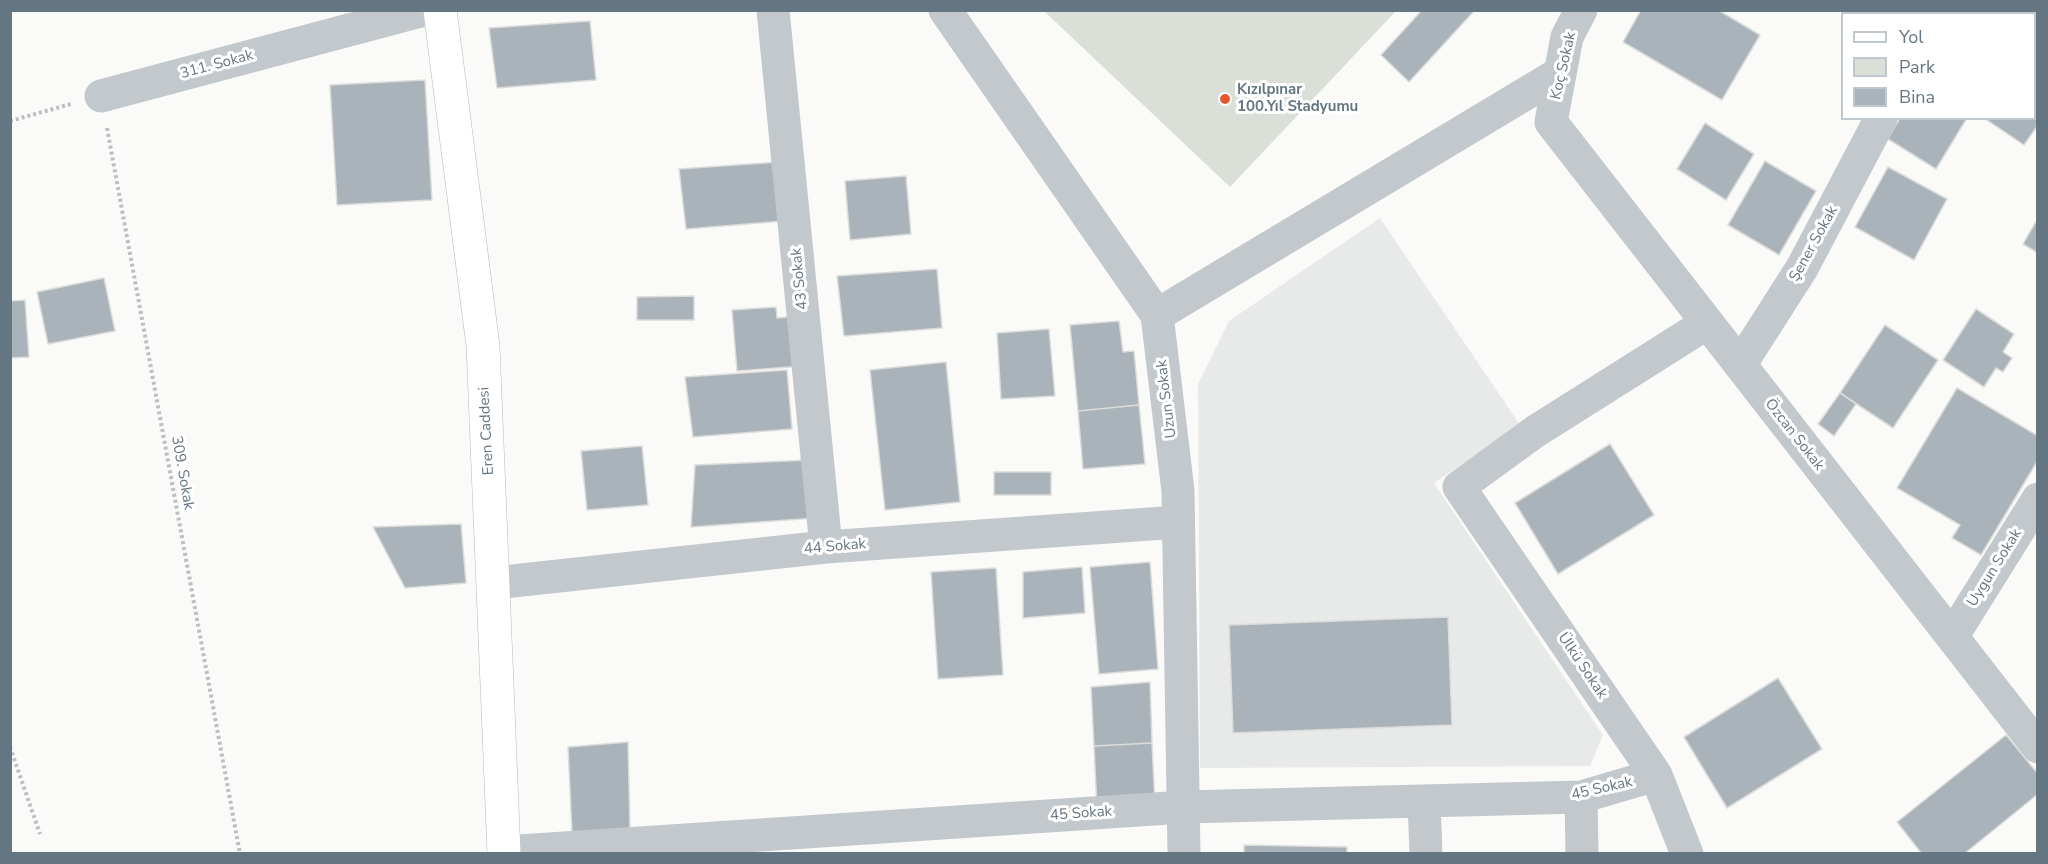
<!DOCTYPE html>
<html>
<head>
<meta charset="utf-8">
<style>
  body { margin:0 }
  #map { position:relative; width:2048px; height:864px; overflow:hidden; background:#fafaf8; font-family:"Nunito Sans",sans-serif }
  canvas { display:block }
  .frame { position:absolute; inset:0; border:12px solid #657683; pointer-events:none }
  .legend { position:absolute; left:1841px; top:12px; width:195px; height:108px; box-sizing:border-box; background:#fff; border:2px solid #c1c8cd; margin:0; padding:8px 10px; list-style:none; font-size:18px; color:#657683 }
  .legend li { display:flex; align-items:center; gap:12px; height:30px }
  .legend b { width:30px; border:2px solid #c1c8cd }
</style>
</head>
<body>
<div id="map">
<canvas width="2048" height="864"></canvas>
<div class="frame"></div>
<ul class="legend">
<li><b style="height:8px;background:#fff"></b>Yol</li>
<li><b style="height:16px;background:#dadfd7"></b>Park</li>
<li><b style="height:16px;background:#aab3b9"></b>Bina</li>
</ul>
</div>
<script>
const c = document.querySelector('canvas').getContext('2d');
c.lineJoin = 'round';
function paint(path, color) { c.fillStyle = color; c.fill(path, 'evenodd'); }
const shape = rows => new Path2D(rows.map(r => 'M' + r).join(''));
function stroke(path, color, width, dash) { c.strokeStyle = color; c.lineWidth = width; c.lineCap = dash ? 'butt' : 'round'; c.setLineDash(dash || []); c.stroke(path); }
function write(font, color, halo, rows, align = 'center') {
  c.font = font + ' "Nunito Sans",sans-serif'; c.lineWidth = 6; c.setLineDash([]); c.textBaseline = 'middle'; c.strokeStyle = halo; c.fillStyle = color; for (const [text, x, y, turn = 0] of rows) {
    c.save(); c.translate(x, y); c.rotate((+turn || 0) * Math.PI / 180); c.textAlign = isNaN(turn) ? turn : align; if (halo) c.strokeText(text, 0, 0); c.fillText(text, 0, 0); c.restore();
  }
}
const built = shape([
  [1380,218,1520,425,1434,483,1603,735,1590,766,1200,768,1198,384,1229,321]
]);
const green = shape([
  [1044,11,1396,11,1230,187]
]);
const building = shape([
  [1422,10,1475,10,1409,82,1381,55,1422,10],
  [1641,10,1718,10,1760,35,1722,100,1623,42,1641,10],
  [1856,10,1906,10,1904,14,1861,14,1856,10],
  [1957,10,2021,10,2020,14,1955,14,1957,10],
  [590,21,596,80,497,88,489,28,590,21],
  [425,80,432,200,337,205,330,85,425,80],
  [2034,97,2038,99,2038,125,2024,145,1984,118,2034,118,2034,97],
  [1900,118,1967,118,1936,169,1888,139,1900,118],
  [1705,123,1754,154,1726,200,1677,169,1705,123],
  [1765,161,1816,191,1779,255,1728,225,1765,161],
  [779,162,784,221,686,229,679,169,779,162],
  [1888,167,1947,199,1914,260,1855,227,1888,167],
  [906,176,911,234,850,240,845,181,906,176],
  [2038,218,2038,253,2023,244,2038,218],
  [937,269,942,328,844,336,837,276,937,269],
  [104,278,115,331,48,344,37,292,104,278],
  [694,296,694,320,637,320,637,297,694,296],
  [25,300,29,357,10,358,10,301,25,300],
  [776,307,777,318,799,316,803,366,737,371,732,310,776,307],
  [1976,309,2014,334,2003,352,2012,358,2003,372,1996,368,1984,387,1943,360,1976,309],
  [1119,321,1123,352,1134,351,1139,405,1078,411,1070,325,1119,321],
  [1885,325,1938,360,1893,428,1840,393,1885,325],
  [1049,329,1055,396,1001,399,997,333,1049,329],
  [946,362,960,502,885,510,870,370,946,362],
  [787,370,792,429,693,437,685,377,787,370],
  [1957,388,2038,436,2038,460,1981,555,1952,538,1960,525,1897,488,1957,388],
  [1840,393,1856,404,1834,436,1818,424,1840,393],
  [1139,405,1145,464,1083,469,1078,411,1139,405],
  [1610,444,1654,515,1558,574,1515,503,1610,444],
  [642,446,648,505,587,510,581,451,642,446],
  [810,460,815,518,691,527,695,465,810,460],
  [994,472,1051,472,1051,495,994,495,994,472],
  [461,524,466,583,405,588,373,527,461,524],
  [1150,562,1158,669,1099,674,1090,567,1150,562],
  [1082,567,1085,613,1023,618,1023,572,1082,567],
  [996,568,1003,675,938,679,931,572,996,568],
  [1448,617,1452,725,1233,733,1229,625,1448,617],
  [1778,678,1822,749,1727,808,1684,737,1778,678],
  [1150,682,1152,743,1094,746,1091,687,1150,682],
  [2006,735,2038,774,2038,794,1964,854,1922,854,1897,822,2006,735],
  [628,742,630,831,572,833,568,747,628,742],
  [1152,743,1155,806,1097,809,1094,746,1152,743],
  [1244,845,1347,847,1347,854,1244,854,1244,845]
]);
const path = shape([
  [10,121,71,104],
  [107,128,240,854],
  [10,747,40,834]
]);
const street = shape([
  [773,10,826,547],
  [945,10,1157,315,1178,491,1184,854],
  [1581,10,1567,37,1551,122,2038,747],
  [1936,14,1937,10],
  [101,96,424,10],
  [1157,315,1560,73],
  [1740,365,1802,268,1881,118],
  [494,583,826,547,1178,522],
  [1952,637,2038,499],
  [1581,797,1582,854],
  [1424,801,1426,854],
  [504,852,1184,807,1581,797,1656,775],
  [1687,854,1656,775,1459,487,1536,431,1707,323]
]);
const secondary = shape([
  [440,10,483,346,504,854]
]);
const markers = [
  [1225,99,6,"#e4572e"]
];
const streetNames = [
  ["311. Sokak",217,65,-15],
  ["Koç Sokak",1564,66,-77],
  ["Şener Sokak",1814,244,-61],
  ["43 Sokak",800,279,-96],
  ["Uzun Sokak",1167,399,-97],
  ["Eren Caddesi",487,431,-93],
  ["Özcan Sokak",1794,435,52],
  ["309. Sokak",182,473,80],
  ["44 Sokak",835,547,-5],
  ["Uygun Sokak",1995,568,-58],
  ["Ülkü Sokak",1582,666,56],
  ["45 Sokak",1602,789,-13],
  ["45 Sokak",1081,814,-4]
];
const poiNames = [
  ["Kızılpınar",1237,90],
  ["100.Yıl Stadyumu",1237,107]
];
paint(built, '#e8e9e9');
paint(green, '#dadfd7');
paint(building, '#aab3b9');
stroke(building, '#dcdcda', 1.5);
stroke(secondary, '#b3babf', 34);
stroke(path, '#bbbfc2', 4, [3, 3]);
stroke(street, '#c3c8cc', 33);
stroke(secondary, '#fff', 33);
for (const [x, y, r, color] of markers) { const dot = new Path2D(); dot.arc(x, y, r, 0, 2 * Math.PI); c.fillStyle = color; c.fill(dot); stroke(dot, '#fff', 2); }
write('15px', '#657683', '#fff', streetNames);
write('bold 15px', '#657683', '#fff', poiNames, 'left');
</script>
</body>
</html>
